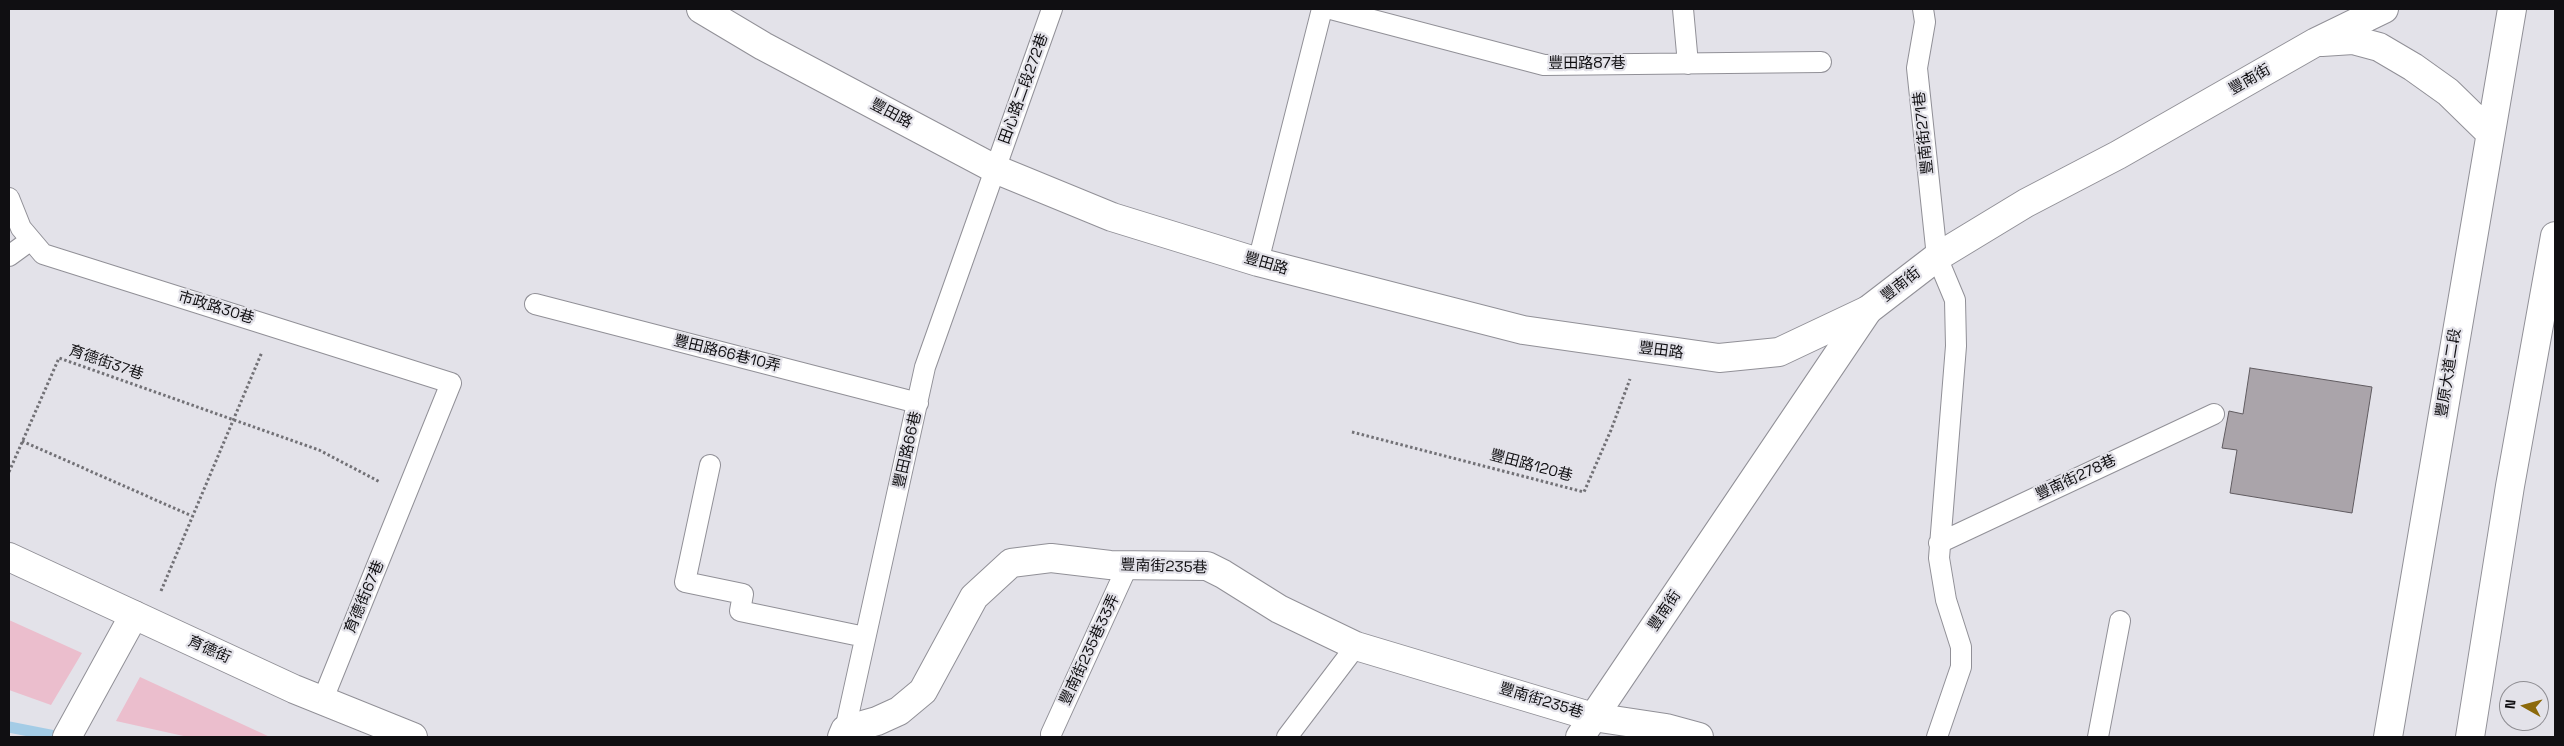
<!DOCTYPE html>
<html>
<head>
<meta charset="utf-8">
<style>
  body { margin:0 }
  #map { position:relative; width:2564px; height:746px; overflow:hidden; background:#e3e2e9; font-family:"Space Grotesk",sans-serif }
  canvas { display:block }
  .frame { position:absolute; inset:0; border:10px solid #100f12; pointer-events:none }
  .north { position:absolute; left:2499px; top:681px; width:50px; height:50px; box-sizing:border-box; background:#e3e2e9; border:1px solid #8f8e93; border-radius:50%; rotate:277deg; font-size:14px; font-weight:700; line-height:20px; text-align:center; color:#100f12 }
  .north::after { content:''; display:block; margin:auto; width:18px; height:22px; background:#8c690a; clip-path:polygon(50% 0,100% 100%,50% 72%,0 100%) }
</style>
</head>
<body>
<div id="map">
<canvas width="2564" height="746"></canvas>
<div class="frame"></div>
<div class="north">N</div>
</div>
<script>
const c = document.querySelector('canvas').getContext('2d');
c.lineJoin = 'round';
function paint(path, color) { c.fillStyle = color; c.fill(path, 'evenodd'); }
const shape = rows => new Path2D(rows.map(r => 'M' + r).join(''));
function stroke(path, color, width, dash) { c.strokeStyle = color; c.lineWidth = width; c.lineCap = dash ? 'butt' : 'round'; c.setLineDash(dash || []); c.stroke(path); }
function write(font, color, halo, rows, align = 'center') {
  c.font = font + ' "Space Grotesk","Noto Sans TC",sans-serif'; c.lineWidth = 4.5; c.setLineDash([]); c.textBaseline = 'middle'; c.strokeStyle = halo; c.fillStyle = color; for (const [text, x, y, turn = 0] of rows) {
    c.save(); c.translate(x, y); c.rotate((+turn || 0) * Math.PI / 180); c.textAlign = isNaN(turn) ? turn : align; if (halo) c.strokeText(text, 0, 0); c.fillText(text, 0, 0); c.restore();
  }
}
const green = shape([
  [9,620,82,653,51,705,9,690],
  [140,677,270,737,188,737,116,721]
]);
const stream = shape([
  [9,727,60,737]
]);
const building = shape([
  [2250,368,2372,387,2352,513,2230,493,2237,450,2222,448,2229,411,2243,414,2250,368]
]);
const path = shape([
  [1352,432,1584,492,1611,430,1630,379],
  [22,441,192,516],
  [9,472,59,358,319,450,380,482],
  [161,591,262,352]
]);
const service = shape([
  [1331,9,1544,65,1821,62],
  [1683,9,1688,64],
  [1923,9,1925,22,1917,68,1937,257,1955,300,1956,346,1939,558,1946,600,1961,647,1961,667,1937,737],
  [9,198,21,228,43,254,451,383,323,699],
  [9,256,31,240],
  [1258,262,1322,9],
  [535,304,918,403],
  [710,465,685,582,743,594,740,611,865,637],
  [1939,543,2214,414],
  [845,730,925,367,1052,9],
  [1051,734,1128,565],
  [1287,737,1356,646],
  [2098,737,2120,621]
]);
const minor = shape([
  [67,737,134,615],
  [1580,737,1868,310]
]);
const tertiary = shape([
  [701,9,763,46,995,169,1112,217,1258,262,1523,330,1719,358,1779,352,1868,310,1937,257,2026,203,2118,155,2316,42,2384,9],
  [2322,42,2353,40,2379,47,2413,67,2448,92,2489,132],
  [9,557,294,689,413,737],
  [842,737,845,730,877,721,899,711,923,691,974,597,1011,563,1051,558,1110,565,1207,566,1223,574,1279,609,1356,646,1593,717,1666,728,1699,737],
  [2388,737,2512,9],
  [2470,737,2510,486,2555,236]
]);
const streetNames = [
  ["豐田路87巷",1587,64],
  ["豐南街",2250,80,-30],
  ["田心路二段272巷",1024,89,-70],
  ["豐田路",891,114,28],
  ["豐南街271巷",1924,133,-96],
  ["豐田路",1266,264,16],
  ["豐南街",1901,285,-38],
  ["市政路30巷",216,308,17],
  ["豐田路",1661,351,7],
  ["豐田路66巷10弄",727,354,14],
  ["育德街37巷",106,363,19],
  ["豐原大道二段",2449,373,-81],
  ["豐田路66巷",908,450,-77],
  ["豐田路120巷",1531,466,15],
  ["豐南街278巷",2076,478,-25],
  ["豐南街235巷",1164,567,2],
  ["育德街67巷",365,597,-67],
  ["豐南街",1665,611,-56],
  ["育德街",209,650,24],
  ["豐南街235巷33弄",1090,650,-65],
  ["豐南街235巷",1541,701,17]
];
paint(green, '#ebbecd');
stroke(stream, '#a4cce6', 11);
paint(building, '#aaa4aa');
stroke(building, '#605b60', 1);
stroke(service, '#919097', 22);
stroke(minor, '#919097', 30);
stroke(tertiary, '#919097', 30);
stroke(path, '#727176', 3, [2.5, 2.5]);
stroke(service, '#fff', 20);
stroke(minor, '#fff', 28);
stroke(tertiary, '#fff', 28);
write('15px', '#100f12', '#e3e2e9', streetNames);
</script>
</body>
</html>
